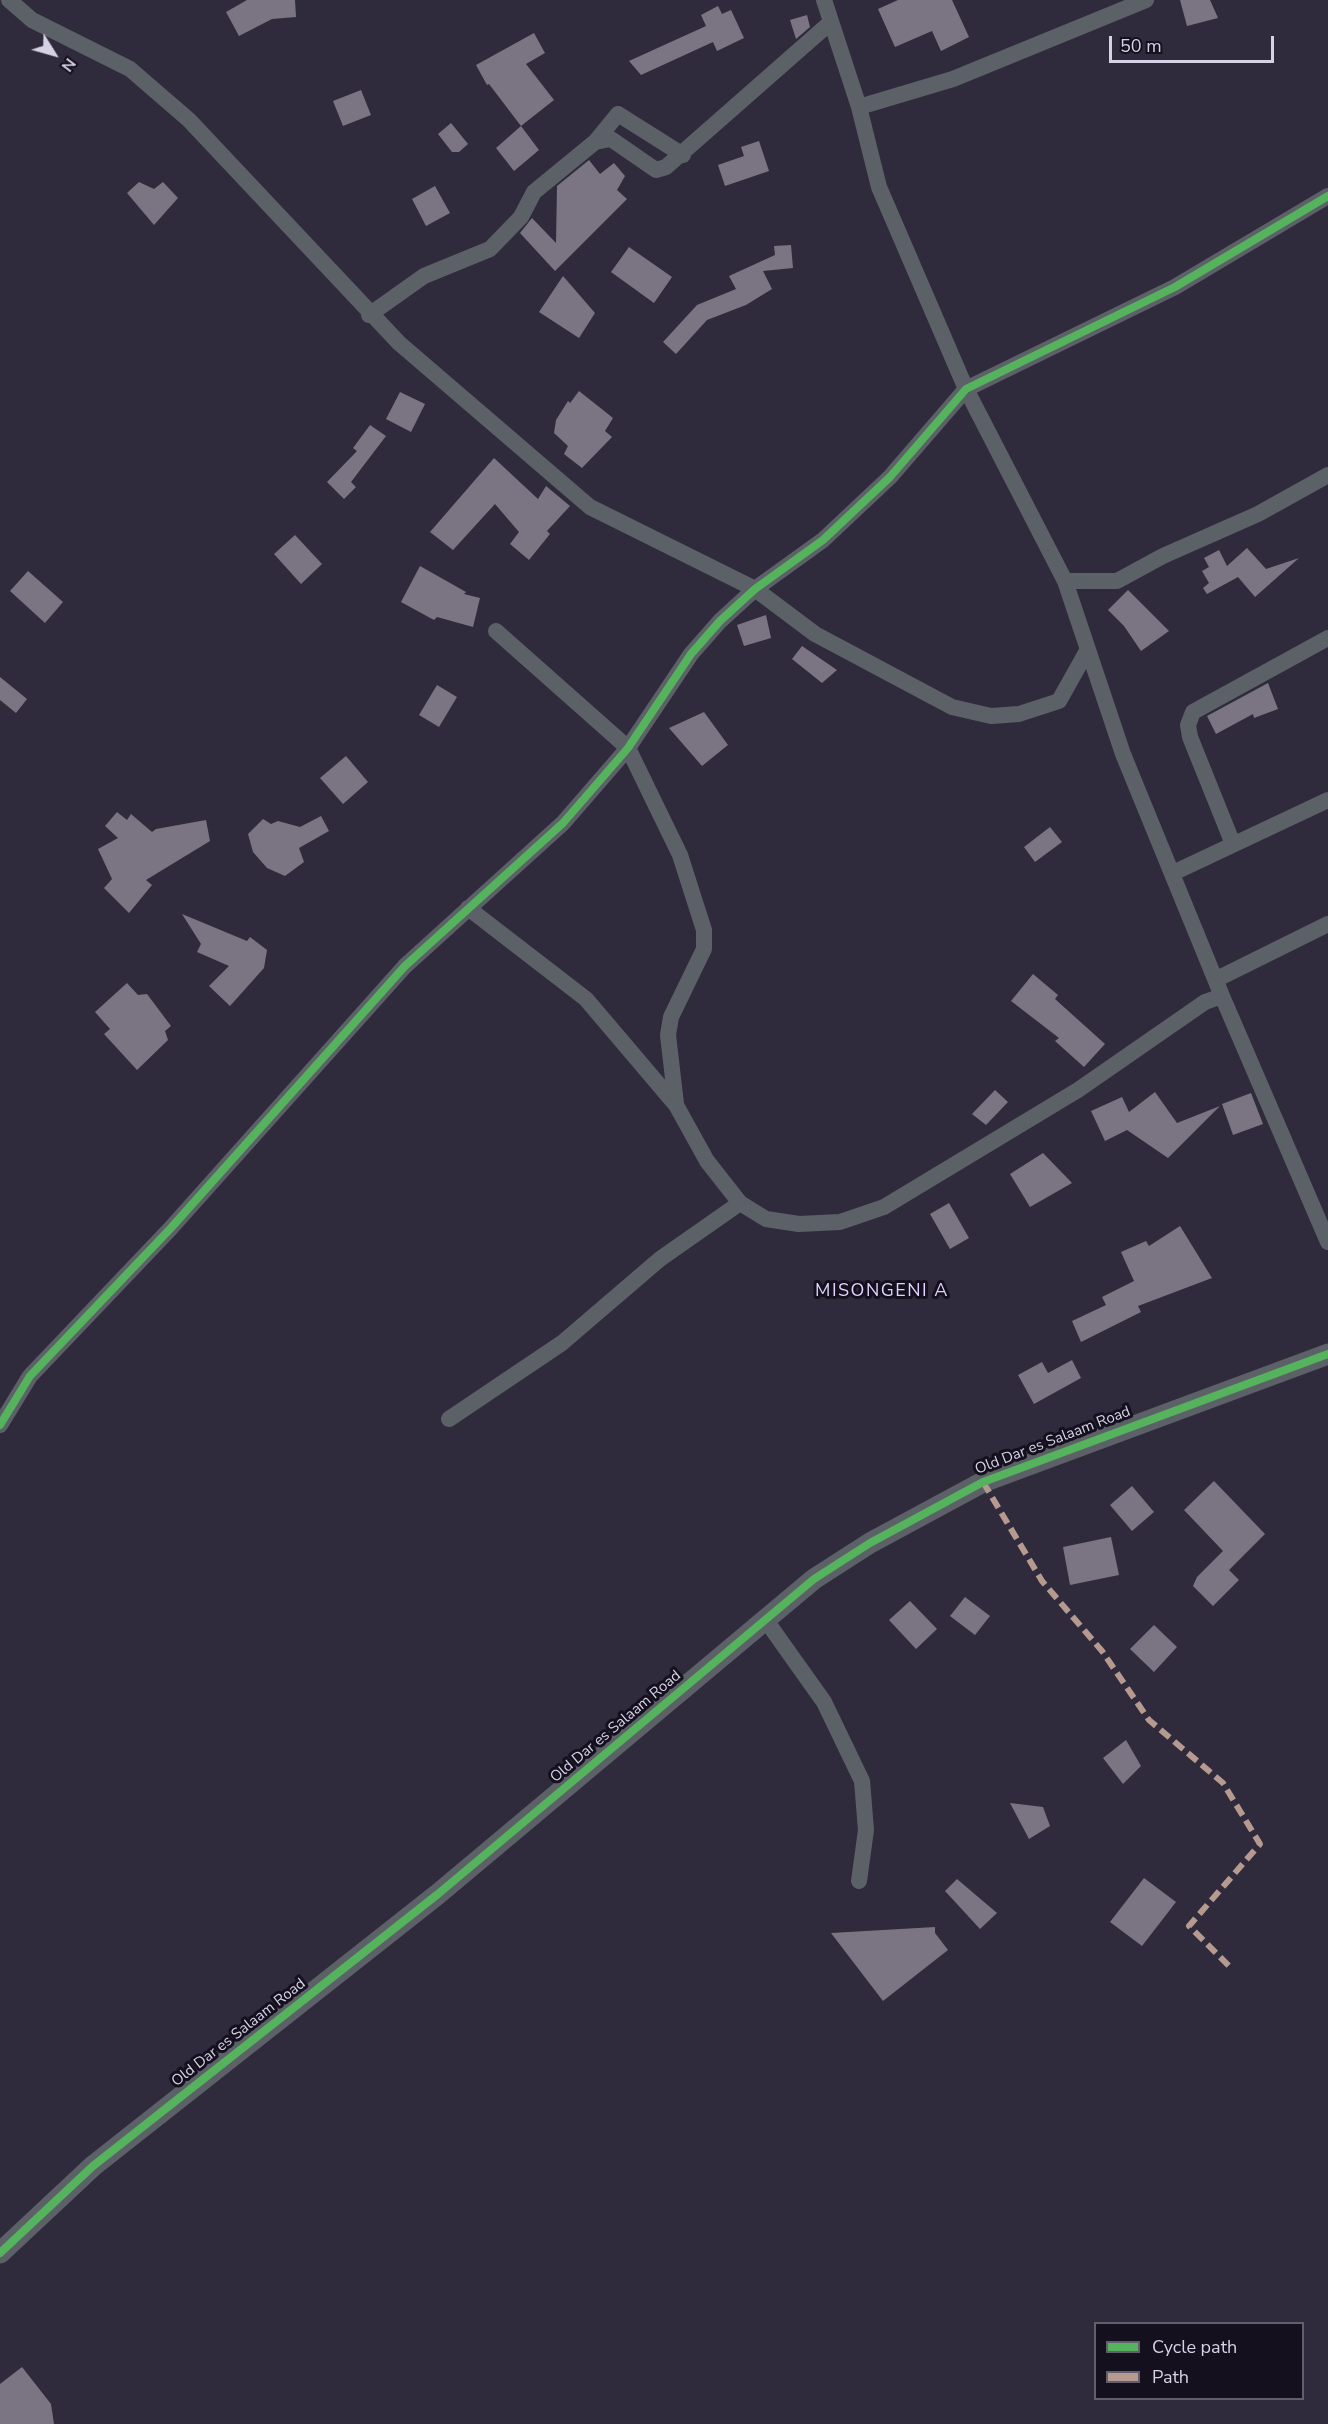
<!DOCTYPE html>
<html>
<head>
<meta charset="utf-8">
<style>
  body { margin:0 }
  #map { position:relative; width:1328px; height:2424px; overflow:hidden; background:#302b3c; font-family:"Nunito Sans",sans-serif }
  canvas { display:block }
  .legend { position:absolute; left:1094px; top:2322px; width:210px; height:78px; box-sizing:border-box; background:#14101e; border:2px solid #625e6e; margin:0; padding:8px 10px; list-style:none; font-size:18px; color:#d6d2e6 }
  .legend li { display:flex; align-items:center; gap:12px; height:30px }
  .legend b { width:30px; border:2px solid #625e6e }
  .north { position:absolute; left:24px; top:24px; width:60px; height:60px; -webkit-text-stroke:4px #14101e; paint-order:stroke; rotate:127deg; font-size:16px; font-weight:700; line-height:24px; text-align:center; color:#d6d2e6 }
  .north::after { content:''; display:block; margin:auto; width:21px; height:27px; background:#d6d2e6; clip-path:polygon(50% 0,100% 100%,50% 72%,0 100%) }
  .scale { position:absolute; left:1109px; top:36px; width:165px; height:27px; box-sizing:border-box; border:3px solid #d6d2e6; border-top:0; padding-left:8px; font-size:18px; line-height:21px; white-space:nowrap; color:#d6d2e6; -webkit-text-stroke:4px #14101e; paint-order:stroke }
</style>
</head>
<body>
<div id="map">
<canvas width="1328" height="2424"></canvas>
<ul class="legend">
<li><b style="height:8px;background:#56b35d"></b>Cycle path</li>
<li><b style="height:8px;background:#b69a8f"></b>Path</li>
</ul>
<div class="north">N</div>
<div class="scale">50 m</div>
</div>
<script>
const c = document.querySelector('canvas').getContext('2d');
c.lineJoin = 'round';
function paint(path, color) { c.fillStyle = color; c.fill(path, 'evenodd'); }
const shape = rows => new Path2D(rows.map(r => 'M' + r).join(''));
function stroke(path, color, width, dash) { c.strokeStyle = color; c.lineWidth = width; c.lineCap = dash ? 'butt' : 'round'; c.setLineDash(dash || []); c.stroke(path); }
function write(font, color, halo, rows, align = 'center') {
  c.font = font + ' "Nunito Sans",sans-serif'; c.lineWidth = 6; c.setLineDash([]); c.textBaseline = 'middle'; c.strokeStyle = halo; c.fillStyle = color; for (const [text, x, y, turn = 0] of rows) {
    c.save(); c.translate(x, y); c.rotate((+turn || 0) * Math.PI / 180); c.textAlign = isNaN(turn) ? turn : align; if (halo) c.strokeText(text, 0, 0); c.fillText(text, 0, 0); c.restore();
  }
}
const building = shape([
  [247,0,295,0,296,17,272,19,239,36,226,12],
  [898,0,952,0,969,37,941,51,932,31,895,47,878,9],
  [1180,0,1210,0,1218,18,1187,26],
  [718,6,722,14,731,10,744,38,717,51,713,42,641,75,629,61,706,26,701,15],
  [807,15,810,27,796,39,790,20],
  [534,33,545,53,526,64,554,100,521,126,489,84,487,85,476,65],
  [361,90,371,115,343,126,333,101],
  [451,123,468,144,459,152,452,152,438,134],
  [521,126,539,150,514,171,496,148],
  [759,141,769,171,725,186,718,165,744,156,741,147],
  [589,160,600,174,614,163,625,176,617,190,627,199,555,271,520,233,532,218,556,243,557,186],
  [139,182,154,189,163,182,178,198,154,225,127,193],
  [435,186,450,213,426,226,412,199],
  [791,245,793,268,763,271,772,289,746,305,707,320,676,354,663,342,697,305,736,289,729,276,775,255,774,246],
  [629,247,672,277,654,303,611,272],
  [563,276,595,313,579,338,539,312],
  [579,391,613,418,605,431,612,437,582,468,564,454,568,446,554,433,556,420,568,401,570,403],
  [400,392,425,404,411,432,386,419],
  [370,425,386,436,351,482,356,487,344,499,327,482,357,451,353,448],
  [494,458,538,499,546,486,570,506,547,531,550,534,529,560,510,544,519,532,495,504,453,550,430,532],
  [295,535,322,564,301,584,274,554],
  [1247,548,1266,569,1299,558,1255,597,1238,577,1207,594,1203,588,1209,583,1202,571,1209,567,1204,558,1219,550,1227,566],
  [420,566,466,592,464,594,480,598,473,627,437,617,434,620,401,602],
  [28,571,63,602,45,623,10,591],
  [1128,590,1169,631,1141,651,1124,626,1108,610],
  [766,615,771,638,744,646,737,625],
  [802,646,837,670,822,683,792,659],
  [0,677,27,699,16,713,0,700],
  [1268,683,1278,709,1254,718,1253,714,1216,734,1207,716],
  [437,685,457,697,439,727,419,715],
  [704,712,728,745,702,766,669,728],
  [346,756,368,782,343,804,320,778],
  [117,812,127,820,131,814,152,832,156,829,206,820,210,841,146,880,152,885,129,913,104,888,112,879,98,849,118,838,105,826],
  [321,816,329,831,299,848,304,862,285,876,267,868,253,852,248,834,263,819,271,824,278,821,300,827],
  [1050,827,1062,842,1035,862,1024,847],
  [182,914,247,941,250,937,267,950,264,968,230,1006,209,986,229,966,197,952,201,944],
  [1033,974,1058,995,1055,999,1105,1044,1084,1067,1055,1041,1059,1038,1011,1001],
  [127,983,138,995,147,994,171,1026,165,1031,168,1040,137,1070,104,1034,110,1029,95,1012],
  [995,1090,1008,1102,986,1125,972,1114],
  [1155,1092,1177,1123,1220,1106,1168,1158,1127,1130,1105,1141,1091,1111,1122,1097,1129,1112],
  [1251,1093,1263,1124,1233,1135,1222,1104],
  [1043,1153,1072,1183,1030,1207,1010,1174],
  [949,1203,969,1238,950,1249,930,1214],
  [1180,1226,1212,1278,1138,1306,1141,1312,1081,1342,1072,1321,1106,1305,1102,1297,1134,1281,1121,1252,1146,1241,1149,1246],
  [1072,1360,1081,1378,1034,1404,1018,1375,1042,1362,1048,1373],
  [1214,1481,1265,1534,1229,1570,1239,1580,1213,1606,1193,1586,1197,1577,1223,1551,1184,1510],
  [1132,1486,1154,1512,1132,1531,1110,1505],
  [1111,1537,1119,1575,1070,1585,1063,1547],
  [965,1597,990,1616,975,1635,950,1616],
  [910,1601,937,1629,916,1649,889,1620],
  [1154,1625,1177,1647,1154,1672,1130,1649],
  [1126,1740,1141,1766,1123,1784,1103,1758],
  [1010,1803,1043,1807,1050,1826,1029,1839],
  [1144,1878,1176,1902,1142,1946,1110,1922],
  [957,1879,997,1913,980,1929,945,1891],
  [935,1927,935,1933,948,1950,883,2001,831,1933],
  [22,2367,51,2404,54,2424,0,2424,0,2384]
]);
const minor = shape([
  [9,0,32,20,130,69,189,120,399,343,590,507,755,589,815,634,952,707,991,716,1019,714,1059,701,1087,651],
  [824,0,859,107,879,187,966,389,1065,581,1123,754,1222,996,1328,1242],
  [859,107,953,79,1146,0],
  [595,142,618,114,683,155],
  [369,315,424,276,490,249,521,217,534,192,595,142,611,139,656,170,666,167,831,22],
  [1065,581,1117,581,1163,556,1258,514,1328,475],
  [496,631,628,748,680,855,704,930,704,949,671,1017,668,1035,676,1104],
  [1233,844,1190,737,1188,725,1193,712,1328,638],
  [1173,873,1328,800],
  [468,908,586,999,676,1105,707,1161,740,1203,766,1219,799,1224,840,1222,884,1207,1078,1090,1205,1002,1222,996],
  [1217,979,1328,924],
  [449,1419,562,1343,660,1259,740,1203],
  [0,1425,30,1376,170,1229,405,966,563,823,628,748,691,654,720,621,755,589,823,540,890,477,966,389,1175,287,1328,196],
  [765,1619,824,1702,862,1781,866,1830,859,1881]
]);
const tertiary = shape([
  [0,2253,93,2166,438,1894,814,1579,870,1543,983,1482,1328,1354]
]);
const quiet = shape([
  [983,1482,1042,1581,1102,1651,1149,1720,1223,1783,1260,1844,1189,1926,1229,1966]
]);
const cycleway = shape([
  [0,1425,30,1376,170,1229,405,966,563,823,628,748,691,654,720,621,755,589,823,540,890,477,966,389,1175,287,1328,196],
  [0,2253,93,2166,438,1894,814,1579,870,1543,983,1482,1328,1354]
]);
const streetNames = [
  ["Old Dar es Salaam Road",1053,1441,-21],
  ["Old Dar es Salaam Road",616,1727,-40],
  ["Old Dar es Salaam Road",239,2033,-38]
];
const quarterNames = [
  ["MISONGENI A",882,1292]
];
paint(building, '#7b7483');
stroke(minor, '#5c6168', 16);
stroke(tertiary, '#5c6168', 21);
stroke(quiet, '#b69a8f', 6, [12, 6]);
stroke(cycleway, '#56b35d', 8);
write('15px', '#d6d2e6', '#14101e', streetNames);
c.letterSpacing = '1.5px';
write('18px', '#ded4fd', '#14101e', quarterNames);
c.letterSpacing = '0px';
</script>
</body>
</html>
